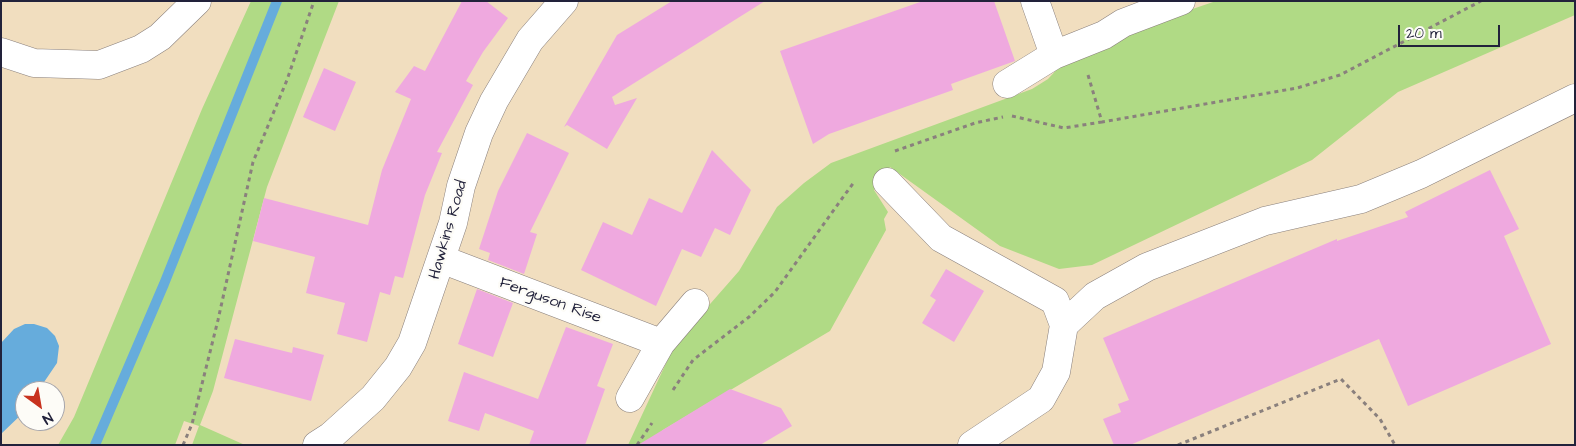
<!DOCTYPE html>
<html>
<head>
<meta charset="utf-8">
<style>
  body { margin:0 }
  #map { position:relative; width:1576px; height:446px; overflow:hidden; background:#f1debf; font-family:"Architects Daughter",sans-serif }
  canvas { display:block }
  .frame { position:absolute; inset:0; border:2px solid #22223b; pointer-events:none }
  .north { position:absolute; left:15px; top:381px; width:50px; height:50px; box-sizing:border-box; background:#fdfcf7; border:1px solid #a5a5ac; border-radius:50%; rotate:148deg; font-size:14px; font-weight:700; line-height:20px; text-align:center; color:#22223b }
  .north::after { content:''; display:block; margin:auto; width:18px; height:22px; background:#c8321e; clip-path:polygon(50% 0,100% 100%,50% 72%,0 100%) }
  .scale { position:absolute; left:1398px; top:25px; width:102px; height:22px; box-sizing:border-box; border:2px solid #22223b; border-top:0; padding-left:6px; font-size:15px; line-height:18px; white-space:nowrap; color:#22223b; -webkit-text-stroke:4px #fdfcf7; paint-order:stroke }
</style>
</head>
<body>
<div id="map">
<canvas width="1576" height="446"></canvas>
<div class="frame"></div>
<div class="north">N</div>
<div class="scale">20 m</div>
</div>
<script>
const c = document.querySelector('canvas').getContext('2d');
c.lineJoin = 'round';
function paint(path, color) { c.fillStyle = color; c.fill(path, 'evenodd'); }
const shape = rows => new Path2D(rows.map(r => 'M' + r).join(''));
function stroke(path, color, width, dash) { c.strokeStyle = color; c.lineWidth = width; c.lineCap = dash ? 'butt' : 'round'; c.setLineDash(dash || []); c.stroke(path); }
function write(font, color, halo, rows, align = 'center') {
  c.font = font + ' "Architects Daughter",sans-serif'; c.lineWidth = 4.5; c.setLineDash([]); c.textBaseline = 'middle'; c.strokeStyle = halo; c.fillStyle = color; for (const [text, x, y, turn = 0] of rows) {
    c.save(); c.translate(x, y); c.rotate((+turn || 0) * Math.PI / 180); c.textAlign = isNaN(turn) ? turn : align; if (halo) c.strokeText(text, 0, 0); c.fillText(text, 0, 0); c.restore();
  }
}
const green = shape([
  [251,1,339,1,267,187,213,391,200,425,245,445,192,445,199,426,184,421,175,445,58,445,74,417,202,109],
  [1216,1,1575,1,1575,15,1398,92,1312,160,1092,265,1059,269,1000,246,890,167,874,190,888,212,884,219,886,230,830,331,663,430,649,445,628,445,675,344,739,271,777,207,804,183,831,163,1032,89,1048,79,1062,64,1128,31]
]);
const water = shape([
  [25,324,34,324,47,328,55,336,59,346,57,363,38,391,25,391,25,411,1,434,1,343,14,329]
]);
const stream = shape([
  [95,445,164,284,277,1]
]);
const building = shape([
  [462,1,486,1,508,18,483,52,466,81,473,85,437,152,442,153,425,195,403,278,395,276,390,295,380,292,367,342,337,334,345,303,306,293,315,257,253,241,264,198,368,225,382,170,411,99,395,92,414,66,425,71],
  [672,1,765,1,612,97,615,105,637,98,607,149,567,125,564,127,617,35],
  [923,1,994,1,1015,61,951,84,953,90,829,134,813,144,780,51],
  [324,68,356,82,335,131,303,117],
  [527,133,569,153,530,232,537,234,524,274,488,260,490,253,479,249,498,191],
  [712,150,751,190,730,235,715,228,701,257,682,249,656,306,581,270,603,222,632,235,649,198,682,213],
  [1490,170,1519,229,1504,236,1551,344,1408,406,1379,339,1130,445,1114,445,1103,419,1121,412,1118,404,1129,400,1103,338,1337,239,1337,241,1408,217,1405,212],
  [946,269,984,291,954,342,922,323,936,300,930,296],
  [477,289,513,303,493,357,458,344],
  [566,327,613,344,597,386,605,389,585,445,529,445,534,431,485,413,479,431,448,421,464,372,538,399],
  [235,339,292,353,293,347,324,355,311,401,224,378],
  [730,389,781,408,792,426,760,445,638,445]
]);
const path = shape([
  [1088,75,1102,122,1297,88,1340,75,1481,1],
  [1012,116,1064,128,1102,122],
  [895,151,975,123,1003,117],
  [673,390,693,360,749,317,775,292,854,182],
  [183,445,192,424,218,320,253,162,287,80,314,1],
  [637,445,652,423],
  [1178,445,1341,379,1380,419,1395,445]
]);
const minor = shape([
  [1035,1,1054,55],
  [1,52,34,63,99,65,141,49,160,37,197,1],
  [1007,84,1054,55,1104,35,1123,23,1181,1],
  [887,182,941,238,1055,301,1064,325,1056,372,1041,399,972,445],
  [441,259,661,343],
  [1064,325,1095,296,1147,267,1265,221,1361,199,1421,174,1575,98],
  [630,398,661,343,695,303],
  [317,445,331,436,373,398,398,367,412,343,453,223,461,186,479,133,494,101,530,40,564,1]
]);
const streetNames = [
  ["Hawkins Road",449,230,-74],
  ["Ferguson Rise",550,301,20]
];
paint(green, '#b0da85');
paint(water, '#66acdc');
stroke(stream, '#66acdc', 10);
paint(building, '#efa9df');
stroke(minor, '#8a807d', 29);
stroke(path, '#8a807d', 3, [4, 4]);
stroke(minor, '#fff', 28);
write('16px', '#22223b', '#fdfcf7', streetNames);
</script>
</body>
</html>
